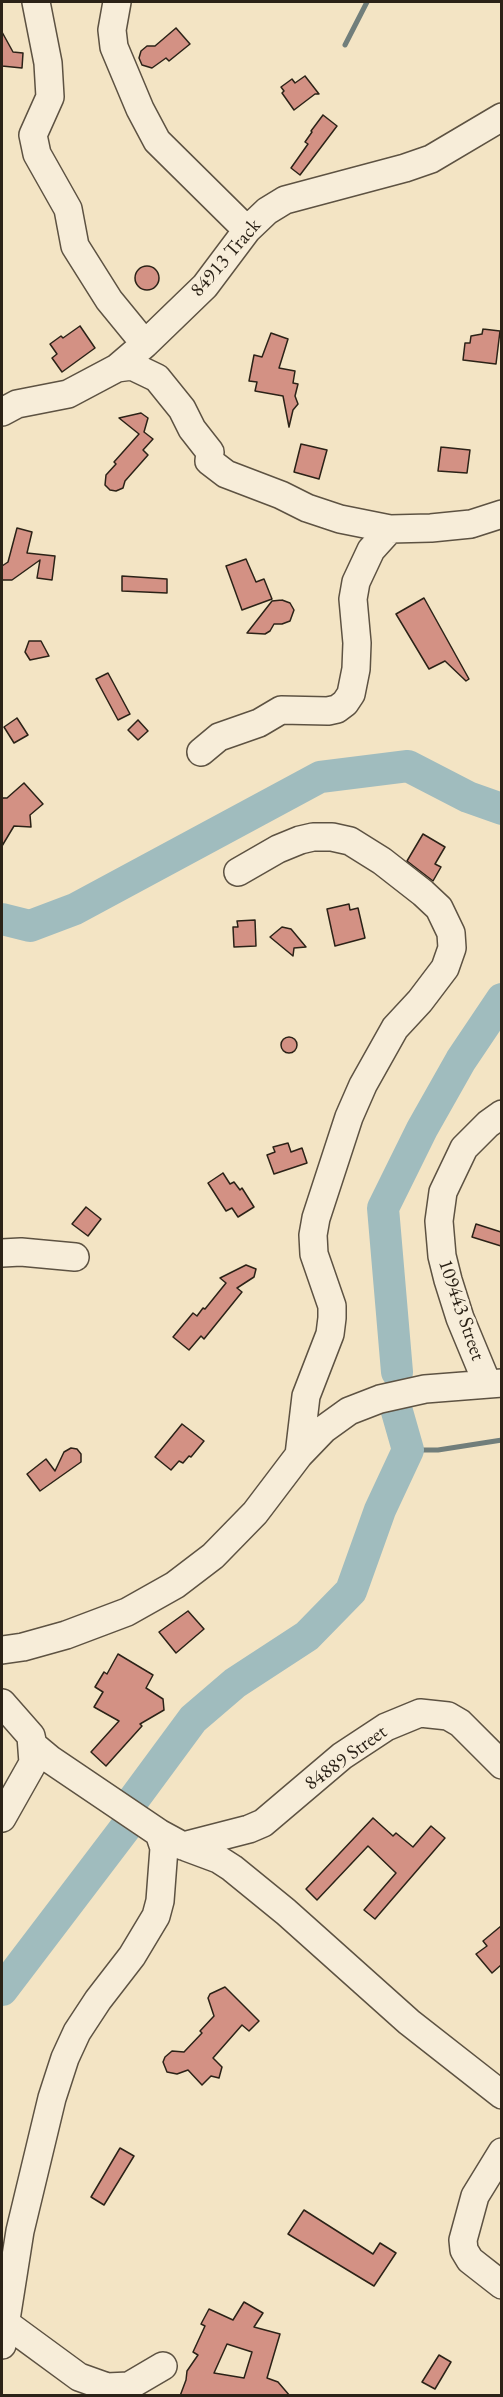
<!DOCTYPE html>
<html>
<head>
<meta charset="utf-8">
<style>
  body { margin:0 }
  #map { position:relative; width:503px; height:2397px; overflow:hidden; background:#f3e4c4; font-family:"EB Garamond",serif }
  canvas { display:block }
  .frame { position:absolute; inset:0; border:3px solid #2b2217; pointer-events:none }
</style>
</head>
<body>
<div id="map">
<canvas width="503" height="2397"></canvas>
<div class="frame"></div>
</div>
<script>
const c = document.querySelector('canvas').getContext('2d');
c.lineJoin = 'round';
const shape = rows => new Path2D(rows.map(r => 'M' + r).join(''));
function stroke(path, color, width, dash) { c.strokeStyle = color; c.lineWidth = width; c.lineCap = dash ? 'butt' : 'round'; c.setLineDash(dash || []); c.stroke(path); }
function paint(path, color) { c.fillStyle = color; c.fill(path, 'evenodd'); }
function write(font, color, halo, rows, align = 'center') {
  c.font = font + ' "EB Garamond",serif'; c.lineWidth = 6; c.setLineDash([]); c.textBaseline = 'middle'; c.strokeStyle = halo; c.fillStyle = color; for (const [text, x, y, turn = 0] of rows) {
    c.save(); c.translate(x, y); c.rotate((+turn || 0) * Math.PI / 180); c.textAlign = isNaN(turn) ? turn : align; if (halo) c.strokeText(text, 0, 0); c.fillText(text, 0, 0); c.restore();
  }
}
const stream = shape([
  [345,45,367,2],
  [408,1450,438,1450,502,1440]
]);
const river = shape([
  [2,919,30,926,75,909,320,777,408,766,468,797,502,809],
  [397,1372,383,1208,422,1129,461,1060,502,999],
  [134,1799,193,1719,235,1683,307,1636,351,1591,380,1510,408,1450,396,1408],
  [2,1990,129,1823]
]);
const building = shape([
  [176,28,190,44,169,61,166,58,152,68,142,65,139,58,141,51,147,46,155,46,176,28],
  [2,32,13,52,23,53,22,68,2,66,2,32],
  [305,76,319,94,315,94,294,110,282,93,284,91,281,87,292,79,295,83,305,76],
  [323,115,337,126,300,175,291,168,308,144,305,142,312,132,311,131,323,115],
  '135 278a12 12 0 1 1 24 0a12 12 0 1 1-24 0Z',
  [80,326,95,348,62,372,52,358,57,354,50,344,61,336,63,338,80,326],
  [483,329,500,331,496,364,463,360,465,343,470,343,471,336,482,334,483,329],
  [271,333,288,339,279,368,295,371,293,383,298,384,295,396,298,404,293,410,289,427,283,396,255,391,257,382,249,381,254,355,262,357,271,333],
  [141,413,148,418,144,432,153,439,143,450,148,455,125,481,123,488,116,491,110,490,105,485,106,475,116,464,114,462,139,434,119,418,141,413],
  [301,444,327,450,319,479,294,472,301,444],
  [441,447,470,450,467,473,438,471,441,447],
  [17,528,32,532,27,553,55,556,52,580,37,578,40,560,12,580,2,580,2,566,8,562,17,528],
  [246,559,256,582,264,579,272,599,242,610,226,566,246,559],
  [122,576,167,579,167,593,122,591,122,576],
  [424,598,469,679,466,681,445,661,429,669,396,614,424,598],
  [282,600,290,603,294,610,290,621,282,624,274,624,270,631,265,634,247,633,272,601,282,600],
  [29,641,41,641,49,656,30,660,25,652,29,641],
  [108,673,130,714,118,720,96,679,108,673],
  [17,718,28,735,14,743,4,727,17,718],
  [138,720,148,731,138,740,128,730,138,720],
  [24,783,43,804,30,815,31,827,14,826,2,846,2,798,7,798,24,783],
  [423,834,445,847,435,864,441,867,433,881,407,861,423,834],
  [349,904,350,910,358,908,365,938,335,946,327,909,349,904],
  [255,920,256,946,234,947,233,927,238,927,237,921,255,920],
  [282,927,291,929,306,947,294,948,293,956,270,937,282,927],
  '281 1045a8 8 0 1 1 16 0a8 8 0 1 1-16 0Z',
  [288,1143,291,1152,302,1148,307,1163,274,1174,267,1155,275,1152,273,1147,288,1143],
  [223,1173,230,1184,234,1182,240,1190,242,1188,254,1207,238,1217,232,1208,226,1211,208,1183,223,1173],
  [86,1207,101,1219,88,1236,72,1224,86,1207],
  [476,1224,501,1232,501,1246,472,1237,476,1224],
  [246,1265,256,1269,254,1277,237,1288,242,1292,204,1339,201,1336,189,1350,173,1337,193,1313,197,1316,203,1308,205,1309,226,1283,220,1278,246,1265],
  [182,1424,204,1441,191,1457,189,1456,183,1463,179,1461,171,1470,155,1457,182,1424],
  [71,1448,77,1449,81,1454,81,1462,40,1491,27,1474,46,1459,55,1471,64,1452,71,1448],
  [188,1611,204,1629,176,1653,159,1632,188,1611],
  [118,1654,153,1675,146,1688,163,1699,164,1710,140,1724,142,1726,106,1766,91,1752,119,1721,94,1707,103,1692,95,1687,104,1672,107,1674,118,1654],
  [373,1818,393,1836,396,1833,413,1847,431,1826,445,1838,375,1919,364,1910,396,1873,368,1846,317,1900,306,1889,373,1818],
  [501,1926,501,1965,492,1973,476,1954,487,1946,483,1941,501,1926],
  [225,1987,259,2021,249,2031,242,2025,213,2058,222,2067,219,2078,211,2076,202,2085,188,2070,177,2074,167,2072,163,2062,165,2057,172,2051,184,2052,202,2033,200,2031,214,2016,208,1998,210,1994,225,1987],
  [120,2148,134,2156,104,2205,91,2197,120,2148],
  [304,2210,373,2254,380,2243,396,2253,374,2286,288,2234,304,2210],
  [244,2302,263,2313,254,2327,280,2334,267,2378,278,2382,290,2396,180,2396,186,2380,187,2371,198,2355,193,2352,205,2326,201,2324,209,2309,233,2320,244,2302],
  [227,2344,252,2352,244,2378,214,2373,227,2344],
  [439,2355,451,2362,435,2389,422,2382,439,2355]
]);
const minor = shape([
  [36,2,48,63,50,97,33,135,37,154,68,209,75,246,109,300,145,344],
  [117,2,112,30,114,47,140,109,157,141,247,230],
  [117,368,132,366,157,378,182,409,192,429,210,452,209,461,226,474,281,495,307,508,340,519,390,529,431,528,471,524,502,514],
  [2,412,17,404,68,394,117,368,145,344,205,286,247,230,267,211,285,200,405,168,431,159,502,117],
  [201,752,219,737,259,723,281,710,328,711,337,709,345,703,351,694,356,669,357,643,353,599,356,582,371,550,390,529],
  [238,872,278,849,300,840,313,837,332,837,350,841,382,861,423,893,439,908,451,933,452,948,445,968,420,1001,395,1028,363,1085,349,1117,316,1218,313,1235,314,1254,332,1306,332,1318,330,1334,306,1396,299,1455],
  [2,1253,21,1252,75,1257],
  [487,1383,460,1318,448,1280,442,1256,439,1221,443,1192,464,1148,488,1124,502,1114],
  [2,1650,23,1647,66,1635,127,1612,175,1585,213,1556,255,1513,299,1455,324,1429,349,1411,380,1399,425,1389,502,1383],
  [2,1703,31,1736,33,1745,51,1760,159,1833,183,1846,218,1859,232,1868,286,1912,409,2022,502,2095],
  [2,1818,33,1763,31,1736],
  [183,1846,249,1829,263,1823,342,1756,386,1727,420,1713,448,1716,460,1723,502,1765],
  [502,2152,475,2196,463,2240,464,2250,470,2260,502,2285],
  [4,2322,79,2377,107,2387,129,2386,163,2366],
  [2,2345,20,2231,52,2098,65,2058,77,2032,98,2000,132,1956,156,1916,160,1901,164,1848,159,1833]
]);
const streetNames = [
  ["84913 Track",226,258,-49],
  ["109443 Street",461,1310,71],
  ["84889 Street",346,1758,-36]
];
stroke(stream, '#717e7b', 5);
stroke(river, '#a0bcbe', 32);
paint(building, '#d39184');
stroke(building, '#2b2217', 1.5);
stroke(minor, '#5d5242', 30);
stroke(minor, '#f7edd9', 27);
write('20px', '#2b2217', '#f7edd9', streetNames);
</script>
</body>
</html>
